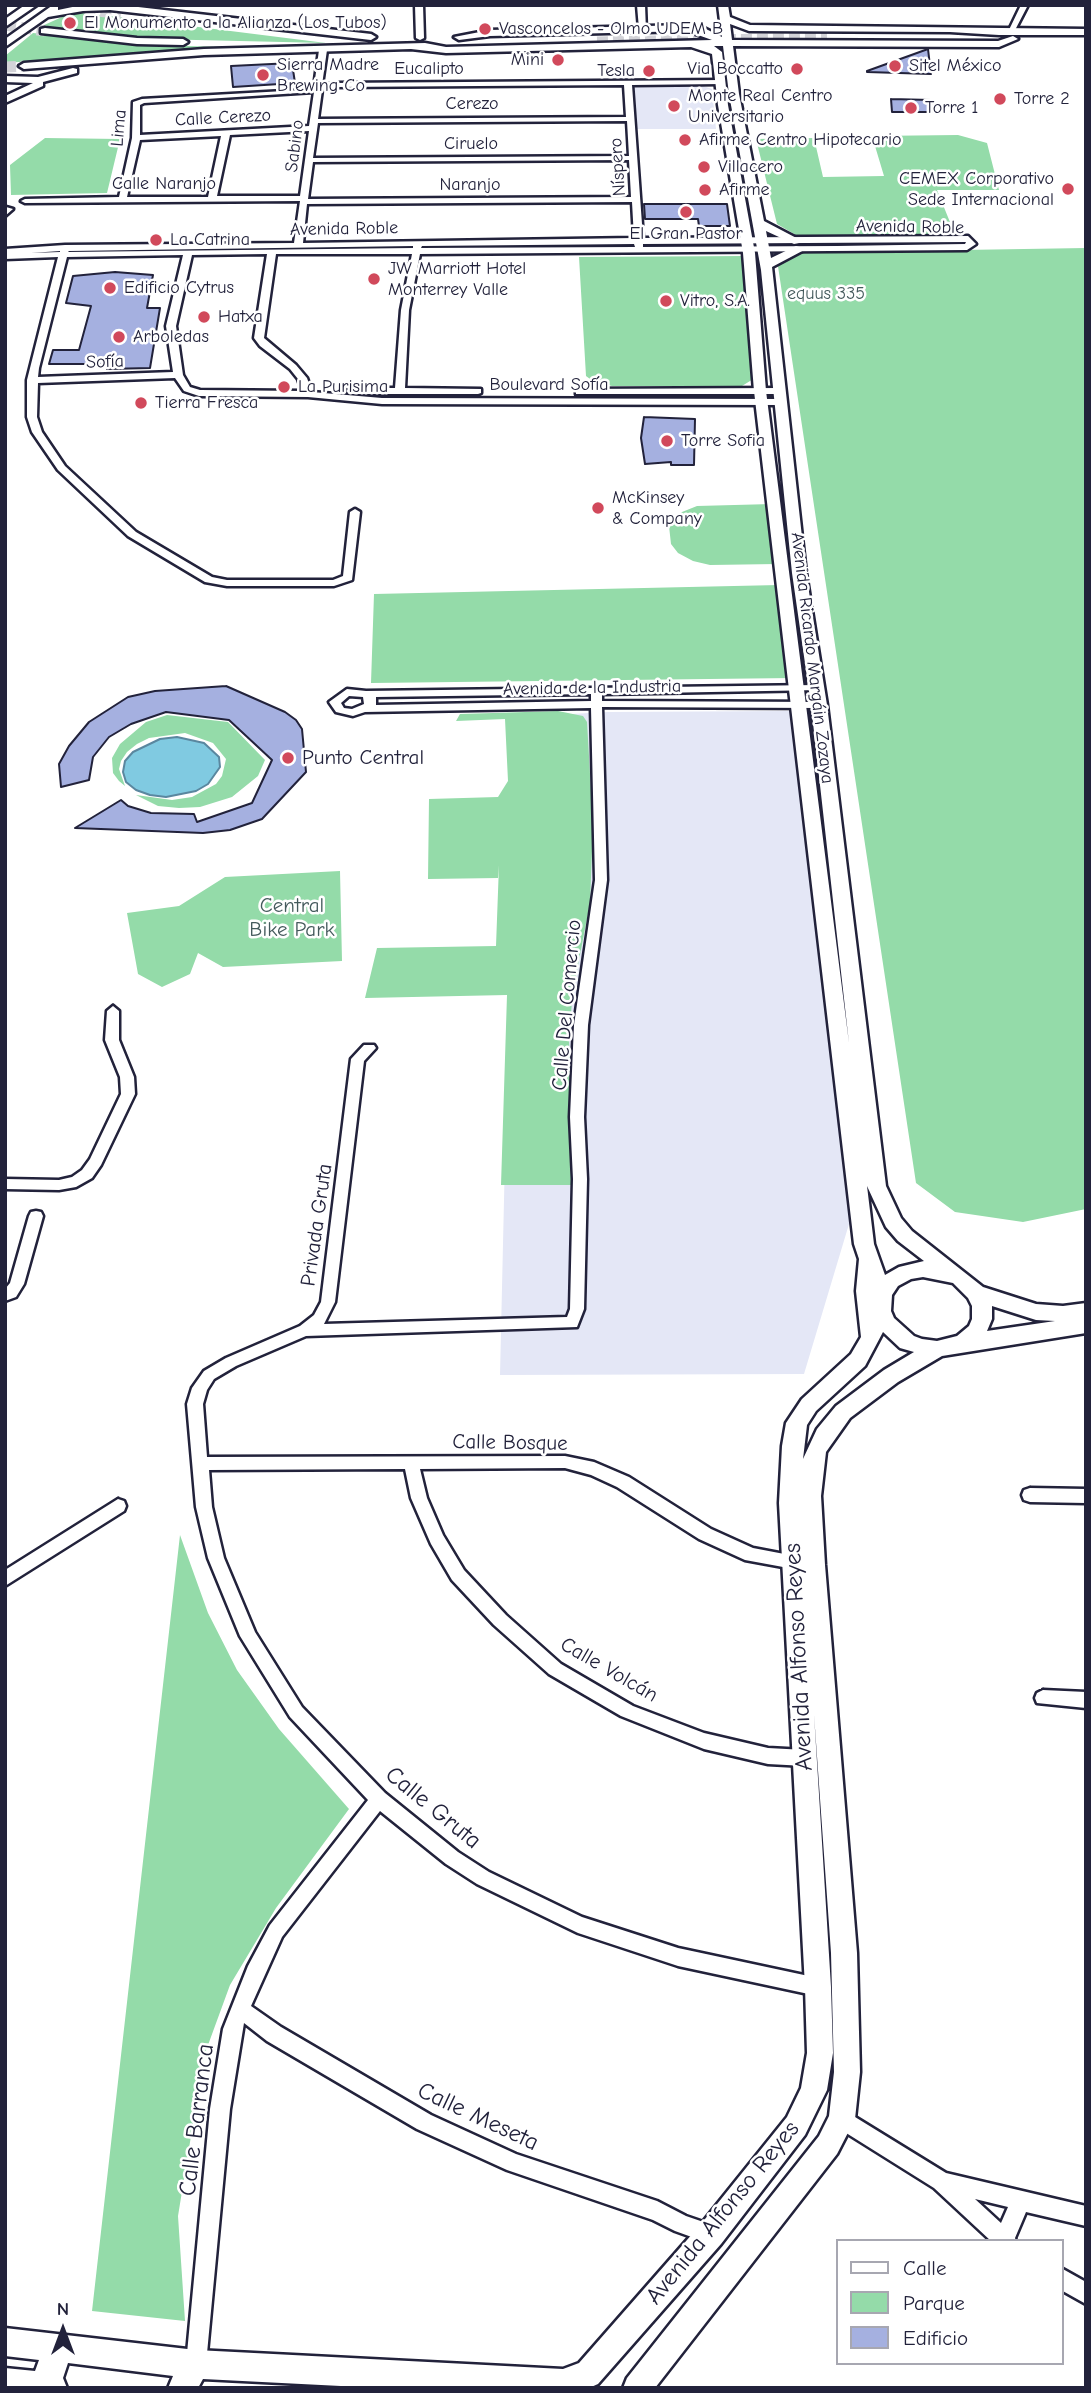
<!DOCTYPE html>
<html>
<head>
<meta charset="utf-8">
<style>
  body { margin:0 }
  #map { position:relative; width:1091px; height:2393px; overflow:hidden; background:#fff; font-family:"Comic Neue",sans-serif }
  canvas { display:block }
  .frame { position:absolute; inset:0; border:7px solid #22223b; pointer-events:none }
  .legend { position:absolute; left:836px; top:2239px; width:228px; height:126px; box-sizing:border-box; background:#fff; border:2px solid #a7a7b1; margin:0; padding:9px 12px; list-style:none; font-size:21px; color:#22223b }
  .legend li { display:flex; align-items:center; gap:14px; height:35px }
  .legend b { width:35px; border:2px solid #a7a7b1 }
  .north { position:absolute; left:28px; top:2295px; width:70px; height:70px; -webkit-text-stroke:5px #fff; paint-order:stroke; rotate:0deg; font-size:19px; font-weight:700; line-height:28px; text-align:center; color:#22223b }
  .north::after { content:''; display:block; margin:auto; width:24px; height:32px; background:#22223b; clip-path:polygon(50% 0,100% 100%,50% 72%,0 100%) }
</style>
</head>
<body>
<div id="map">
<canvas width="1091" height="2393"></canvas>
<div class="frame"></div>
<ul class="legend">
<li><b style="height:9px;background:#fff"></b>Calle</li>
<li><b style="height:19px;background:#94dba9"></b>Parque</li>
<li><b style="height:19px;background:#a5b0e0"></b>Edificio</li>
</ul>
<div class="north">N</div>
</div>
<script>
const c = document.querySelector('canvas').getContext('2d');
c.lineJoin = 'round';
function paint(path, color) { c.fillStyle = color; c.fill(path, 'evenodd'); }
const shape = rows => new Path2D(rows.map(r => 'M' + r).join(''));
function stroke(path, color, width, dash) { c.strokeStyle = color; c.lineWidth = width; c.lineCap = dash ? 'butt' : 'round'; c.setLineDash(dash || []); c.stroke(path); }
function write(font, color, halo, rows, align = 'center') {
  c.font = font + ' "Comic Neue",sans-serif'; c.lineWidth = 5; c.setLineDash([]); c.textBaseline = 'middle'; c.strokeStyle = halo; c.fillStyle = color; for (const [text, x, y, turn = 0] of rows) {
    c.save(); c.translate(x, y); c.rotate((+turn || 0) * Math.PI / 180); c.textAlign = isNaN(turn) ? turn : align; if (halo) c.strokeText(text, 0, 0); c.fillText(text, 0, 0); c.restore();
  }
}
const built = shape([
  [633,86,703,86,712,89,716,129,637,129],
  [790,711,852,1214,804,1374,500,1375,515,717,608,712]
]);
const green = shape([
  [73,12,119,17,326,43,153,39,42,26],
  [33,33,146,45,228,47,5,63,5,56],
  [958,135,987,143,999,190,937,190,956,237,801,238,777,224,756,139,814,138,823,177,884,176,872,136],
  [45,138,120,139,107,193,11,195,10,165],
  [1086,248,1086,1209,1023,1222,955,1212,916,1183,776,253],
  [742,256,758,376,742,386,612,386,594,382,586,376,579,257],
  [772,504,777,564,710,565,693,561,678,553,671,544,669,526,682,512,697,506],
  [779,585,793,678,371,683,374,594],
  [558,711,583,716,587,722,593,825,590,903,573,991,569,1035,571,1185,501,1185,507,995,365,998,377,948,496,946,499,865,498,878,428,879,429,799,498,797,508,781,505,719,456,721,460,714],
  [167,715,228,722,265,760,258,776,232,797,200,807,179,808,158,806,136,795,172,800,192,797,216,784,222,776,226,759,213,743,185,733,149,738,137,744,127,752,121,761,119,769,125,786,119,781,113,773,112,758,120,744,146,722],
  [340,871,342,961,223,967,198,953,190,974,162,987,138,974,127,913,179,906,225,877],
  [180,1535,208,1613,237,1670,279,1729,349,1809,276,1908,230,1985,204,2056,178,2216,185,2321,92,2311]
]);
const water = shape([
  [177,737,204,743,219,757,220,767,208,784,196,791,166,797,150,795,136,790,126,782,123,772,125,761,133,752,160,739,177,737]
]);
const building = shape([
  [928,49,931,74,867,72,867,71,928,49],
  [292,63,295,83,233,87,231,66,292,63],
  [891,99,931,100,935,112,892,112,891,99],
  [644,204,727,204,730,226,699,226,698,219,645,219,644,204],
  [115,272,153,275,147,308,160,308,150,368,107,369,108,364,49,364,53,350,79,350,91,306,66,303,73,276,115,272],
  [644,417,695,419,694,465,671,465,671,462,645,464,641,438,644,417],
  [226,686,285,712,296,720,302,729,306,772,262,819,230,830,203,833,75,828,121,800,128,806,151,813,194,814,197,822,252,803,272,760,229,720,166,712,131,724,109,737,93,757,89,780,61,787,59,764,69,746,89,722,128,697,155,691,226,686]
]);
const secondaryTunnel = shape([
  [53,5,121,14],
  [5,25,45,31],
  [597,42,827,38],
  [5,67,24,66]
]);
const street = shape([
  [415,5,423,5,424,38,420,40,416,38,415,5],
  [637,5,645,5,646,31,639,29,637,5],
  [1021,5,1028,5,1013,34,1007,34,1021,5],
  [323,48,327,50,322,85,335,83,724,80,725,82,721,84,632,85,643,238,968,236,976,244,967,250,420,254,409,310,405,388,481,389,481,393,478,394,351,394,346,391,351,388,395,388,401,310,412,254,276,254,264,338,296,365,307,378,312,392,382,398,780,399,785,402,780,405,382,404,308,397,199,396,184,391,175,378,38,383,37,417,42,432,65,466,136,532,212,577,227,580,333,580,343,576,350,512,355,509,360,512,352,580,334,586,227,586,205,582,128,536,58,470,32,432,27,417,27,380,58,257,5,259,5,249,65,245,294,243,300,201,25,203,21,201,25,199,119,197,132,138,133,102,142,99,302,90,314,87,319,50,323,48],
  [624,85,626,117,318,119,322,90,335,87,624,85],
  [314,92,309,126,140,135,140,105,144,103,314,92],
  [627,121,629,156,313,158,318,123,627,121],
  [309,131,300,196,217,196,230,135,309,131],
  [221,136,208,197,127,197,140,140,221,136],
  [629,160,631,197,308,199,313,162,629,160],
  [632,202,634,238,303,243,307,204,632,202],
  [966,242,965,244,837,246,643,247,643,244,966,242],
  [634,244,635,247,421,248,422,246,634,244],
  [413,246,413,248,68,252,69,251,413,246],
  [60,251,60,252,31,253,60,251],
  [267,254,254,338,260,346,290,369,298,379,302,391,200,390,190,387,183,375,176,326,192,255,267,254],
  [183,255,166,326,173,372,38,377,39,368,67,257,183,255],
  [6,207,13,209,5,216,5,208,6,207],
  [579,389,779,388,784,391,779,394,576,394,576,390,579,389],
  [816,685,822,688,820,690,602,694,602,701,819,702,825,705,819,708,602,707,607,880,588,1025,584,1117,587,1179,584,1309,577,1327,306,1336,236,1366,214,1379,207,1390,203,1404,207,1457,565,1456,594,1462,629,1477,711,1529,753,1548,800,1557,802,1562,800,1567,794,1569,745,1560,699,1539,617,1487,591,1475,565,1468,420,1469,427,1498,443,1535,464,1570,506,1615,561,1664,633,1706,704,1733,768,1748,805,1750,811,1752,814,1758,811,1764,805,1766,768,1764,704,1749,621,1716,549,1674,494,1625,452,1580,431,1544,411,1498,405,1469,209,1470,212,1507,224,1558,255,1632,302,1707,385,1793,458,1852,489,1872,582,1917,678,1948,818,1978,825,1980,827,1987,825,1994,818,1996,678,1966,578,1933,477,1884,446,1864,380,1811,282,1937,251,2006,281,2027,431,2115,516,2154,657,2201,686,2216,718,2227,721,2234,718,2241,711,2244,675,2231,653,2220,507,2170,417,2129,267,2041,244,2023,230,2109,206,2364,203,2371,196,2374,189,2371,186,2364,210,2109,223,2029,248,1966,270,1925,368,1800,290,1717,240,1636,208,1558,196,1507,187,1404,192,1388,204,1371,226,1358,300,1326,314,1315,321,1302,351,1059,364,1045,374,1045,376,1048,364,1061,335,1302,324,1324,567,1317,570,1309,573,1179,570,1117,574,1025,595,880,591,708,365,712,353,716,336,712,329,702,347,689,366,691,816,685],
  [591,694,591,701,376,705,376,697,591,694],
  [349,696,363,697,364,704,352,709,344,708,341,703,349,696],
  [113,1006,119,1011,119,1040,134,1077,135,1094,101,1165,92,1178,76,1187,59,1190,5,1189,5,1179,59,1180,72,1177,82,1170,90,1159,121,1094,120,1077,105,1040,107,1011,113,1006],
  [36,1211,41,1212,43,1216,24,1284,16,1297,5,1301,5,1289,10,1283,29,1216,31,1212,36,1211],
  [1030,1488,1086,1489,1086,1503,1030,1502,1024,1500,1022,1495,1024,1490,1030,1488],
  [118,1499,124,1501,126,1506,124,1511,5,1586,5,1570,118,1499],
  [1043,1690,1086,1692,1086,1708,1037,1703,1035,1698,1037,1693,1043,1690],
  [842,2109,946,2173,1086,2206,1086,2226,1026,2212,1015,2238,1016,2241,991,2241,934,2188,835,2126,832,2119,835,2112,842,2109],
  [975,2199,1008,2207,1001,2223,975,2199],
  [1061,2268,1086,2282,1086,2304,1061,2290,1061,2268]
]);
const secondary = shape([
  [25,5,37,5,5,27,5,19,25,5],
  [53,5,58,6,58,10,82,5,121,5,371,34,376,37,371,40,110,10,83,11,48,17,5,47,5,39,53,5],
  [718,5,728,5,730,17,750,25,1086,29,1086,35,999,35,950,32,749,31,730,24,732,40,998,41,1013,36,1018,39,999,47,733,46,739,94,764,221,804,242,794,244,766,231,771,258,796,246,806,249,772,267,806,573,827,705,886,1186,901,1218,912,1231,983,1287,1036,1304,1063,1306,1086,1303,1086,1333,942,1356,898,1382,850,1418,826,1452,821,1496,825,1565,857,1953,860,2072,855,2119,837,2154,655,2388,623,2388,627,2378,819,2136,829,2116,834,2072,831,1953,814,1714,831,1987,833,2053,827,2090,805,2135,721,2244,598,2384,589,2388,380,2388,203,2379,198,2388,168,2388,173,2376,68,2363,63,2378,67,2388,5,2388,5,2368,35,2371,39,2360,5,2356,5,2328,196,2350,563,2369,579,2363,701,2224,787,2117,801,2088,807,2053,805,1987,779,1503,782,1446,786,1423,802,1399,851,1354,861,1337,856,1291,859,1259,854,1244,754,391,743,253,718,105,712,54,691,47,446,53,411,49,204,55,24,69,19,66,24,63,204,49,425,43,446,47,712,40,687,31,490,36,459,40,454,37,490,30,687,25,704,28,722,37,718,5],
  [714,46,723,46,729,94,761,270,792,573,811,705,849,1043,766,391,755,253,728,105,722,52,714,46],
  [867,1186,886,1227,898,1241,924,1261,899,1267,885,1275,874,1244,867,1186],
  [923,1277,953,1283,968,1298,972,1306,972,1319,969,1326,957,1336,937,1341,922,1339,914,1336,894,1318,891,1311,892,1295,898,1286,911,1279,923,1277],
  [992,1306,1036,1320,1055,1321,987,1331,992,1319,992,1306],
  [883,1332,900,1348,914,1352,884,1370,836,1406,817,1429,803,1459,807,1425,816,1411,865,1366,883,1332],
  [45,28,137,38,183,39,188,42,183,45,137,44,41,33,41,29,45,28],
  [73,68,77,69,77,73,43,82,43,86,5,103,5,96,33,83,5,82,5,76,38,77,73,68]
]);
const markers = [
  [70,23,7,"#d1495b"],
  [485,29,7,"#d1495b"],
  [558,60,7,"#d1495b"],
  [895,66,7,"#d1495b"],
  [797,69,7,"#d1495b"],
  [649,71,7,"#d1495b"],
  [263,75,7,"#d1495b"],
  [1000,99,7,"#d1495b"],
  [674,106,7,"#d1495b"],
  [911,108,7,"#d1495b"],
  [685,140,7,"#d1495b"],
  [704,167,7,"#d1495b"],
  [1068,189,7,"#d1495b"],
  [705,190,7,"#d1495b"],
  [686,212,7,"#d1495b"],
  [156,240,7,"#d1495b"],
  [374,279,7,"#d1495b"],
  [110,288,7,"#d1495b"],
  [666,301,7,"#d1495b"],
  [204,317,7,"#d1495b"],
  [119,337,7,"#d1495b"],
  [284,387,7,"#d1495b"],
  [141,403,7,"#d1495b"],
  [667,441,7,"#d1495b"],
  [598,508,7,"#d1495b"],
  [288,758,7,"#d1495b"]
];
const farPoinames = [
  ["El Monumento a la Alianza (Los Tubos)",84,23],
  ["Vasconcelos - Olmo UDEM B",499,29],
  ["Mini",544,60,"right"],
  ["Sierra Madre",277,65],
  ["Brewing Co",277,86],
  ["Sitel México",909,66],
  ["Via Boccatto",783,69,"right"],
  ["Tesla",635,71,"right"],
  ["Monte Real Centro",688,96],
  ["Universitario",688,117],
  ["Torre 2",1014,99],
  ["Torre 1",925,108],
  ["Afirme Centro Hipotecario",699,140],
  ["Villacero",718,167],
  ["CEMEX Corporativo",1054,179,"right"],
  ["Sede Internacional",1054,200,"right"],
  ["Afirme",719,190],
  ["El Gran Pastor",686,234,"center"],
  ["La Catrina",170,240],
  ["JW Marriott Hotel",388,269],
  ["Monterrey Valle",388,290],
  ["Edificio Cytrus",124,288],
  ["Vitro, S.A.",680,301],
  ["Hatxa",218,317],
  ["Arboledas",133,337],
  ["La Purisima",298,387],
  ["Tierra Fresca",155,403],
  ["Torre Sofia",681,441],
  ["McKinsey",612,498],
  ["& Company",612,519]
];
const farStreetnames = [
  ["Eucalipto",429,69],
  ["Cerezo",472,104],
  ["Calle Cerezo",223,118,-3],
  ["Lima",119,128,-85],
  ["Ciruelo",471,144],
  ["Sabino",295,146,-83],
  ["Níspero",618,167,-94],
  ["Calle Naranjo",164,184],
  ["Naranjo",470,185],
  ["Avenida Roble",910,227,1],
  ["Avenida Roble",344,229,-1],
  ["Sofía",105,362,-2],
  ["Boulevard Sofía",549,385],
  ["Avenida Ricardo Margáin Zozaya",812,658,83],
  ["Avenida de la Industria",592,688,-1]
];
const farParknames = [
  ["equus 335",826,294]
];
const poiNames = [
  ["Punto Central",302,758]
];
const parkNames = [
  ["Central",292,906],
  ["Bike Park",292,930]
];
const streetNames = [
  ["Calle Del Comercio",567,1005,-85],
  ["Privada Gruta",317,1225,-82],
  ["Calle Bosque",510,1443,1],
  ["Calle Volcán",609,1670,30]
];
const nearStreetnames = [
  ["Avenida Alfonso Reyes",799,1657,-93],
  ["Calle Gruta",433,1808,39],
  ["Calle Meseta",478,2117,25],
  ["Calle Barranca",197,2120,-83],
  ["Avenida Alfonso Reyes",723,2213,-51]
];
paint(built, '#e4e7f6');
paint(green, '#94dba9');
paint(water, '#80cae1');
stroke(water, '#5a879f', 2);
paint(building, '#a5b0e0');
stroke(building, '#22223b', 2);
stroke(secondaryTunnel, '#d3d3d8', 11, [11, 5]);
stroke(street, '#22223b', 5);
stroke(secondary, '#22223b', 5);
paint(street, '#fff');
paint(secondary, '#fff');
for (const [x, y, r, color] of markers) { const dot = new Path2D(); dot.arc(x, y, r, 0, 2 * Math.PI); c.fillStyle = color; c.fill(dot); stroke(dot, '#fff', 2.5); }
write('18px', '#22223b', '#fff', farPoinames, 'left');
write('18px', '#22223b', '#fff', farStreetnames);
write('18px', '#445a5c', '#fff', farParknames);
write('21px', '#22223b', '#fff', poiNames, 'left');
write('21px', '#445a5c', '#fff', parkNames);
write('21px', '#22223b', '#fff', streetNames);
write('24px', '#22223b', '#fff', nearStreetnames);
</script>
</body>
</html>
